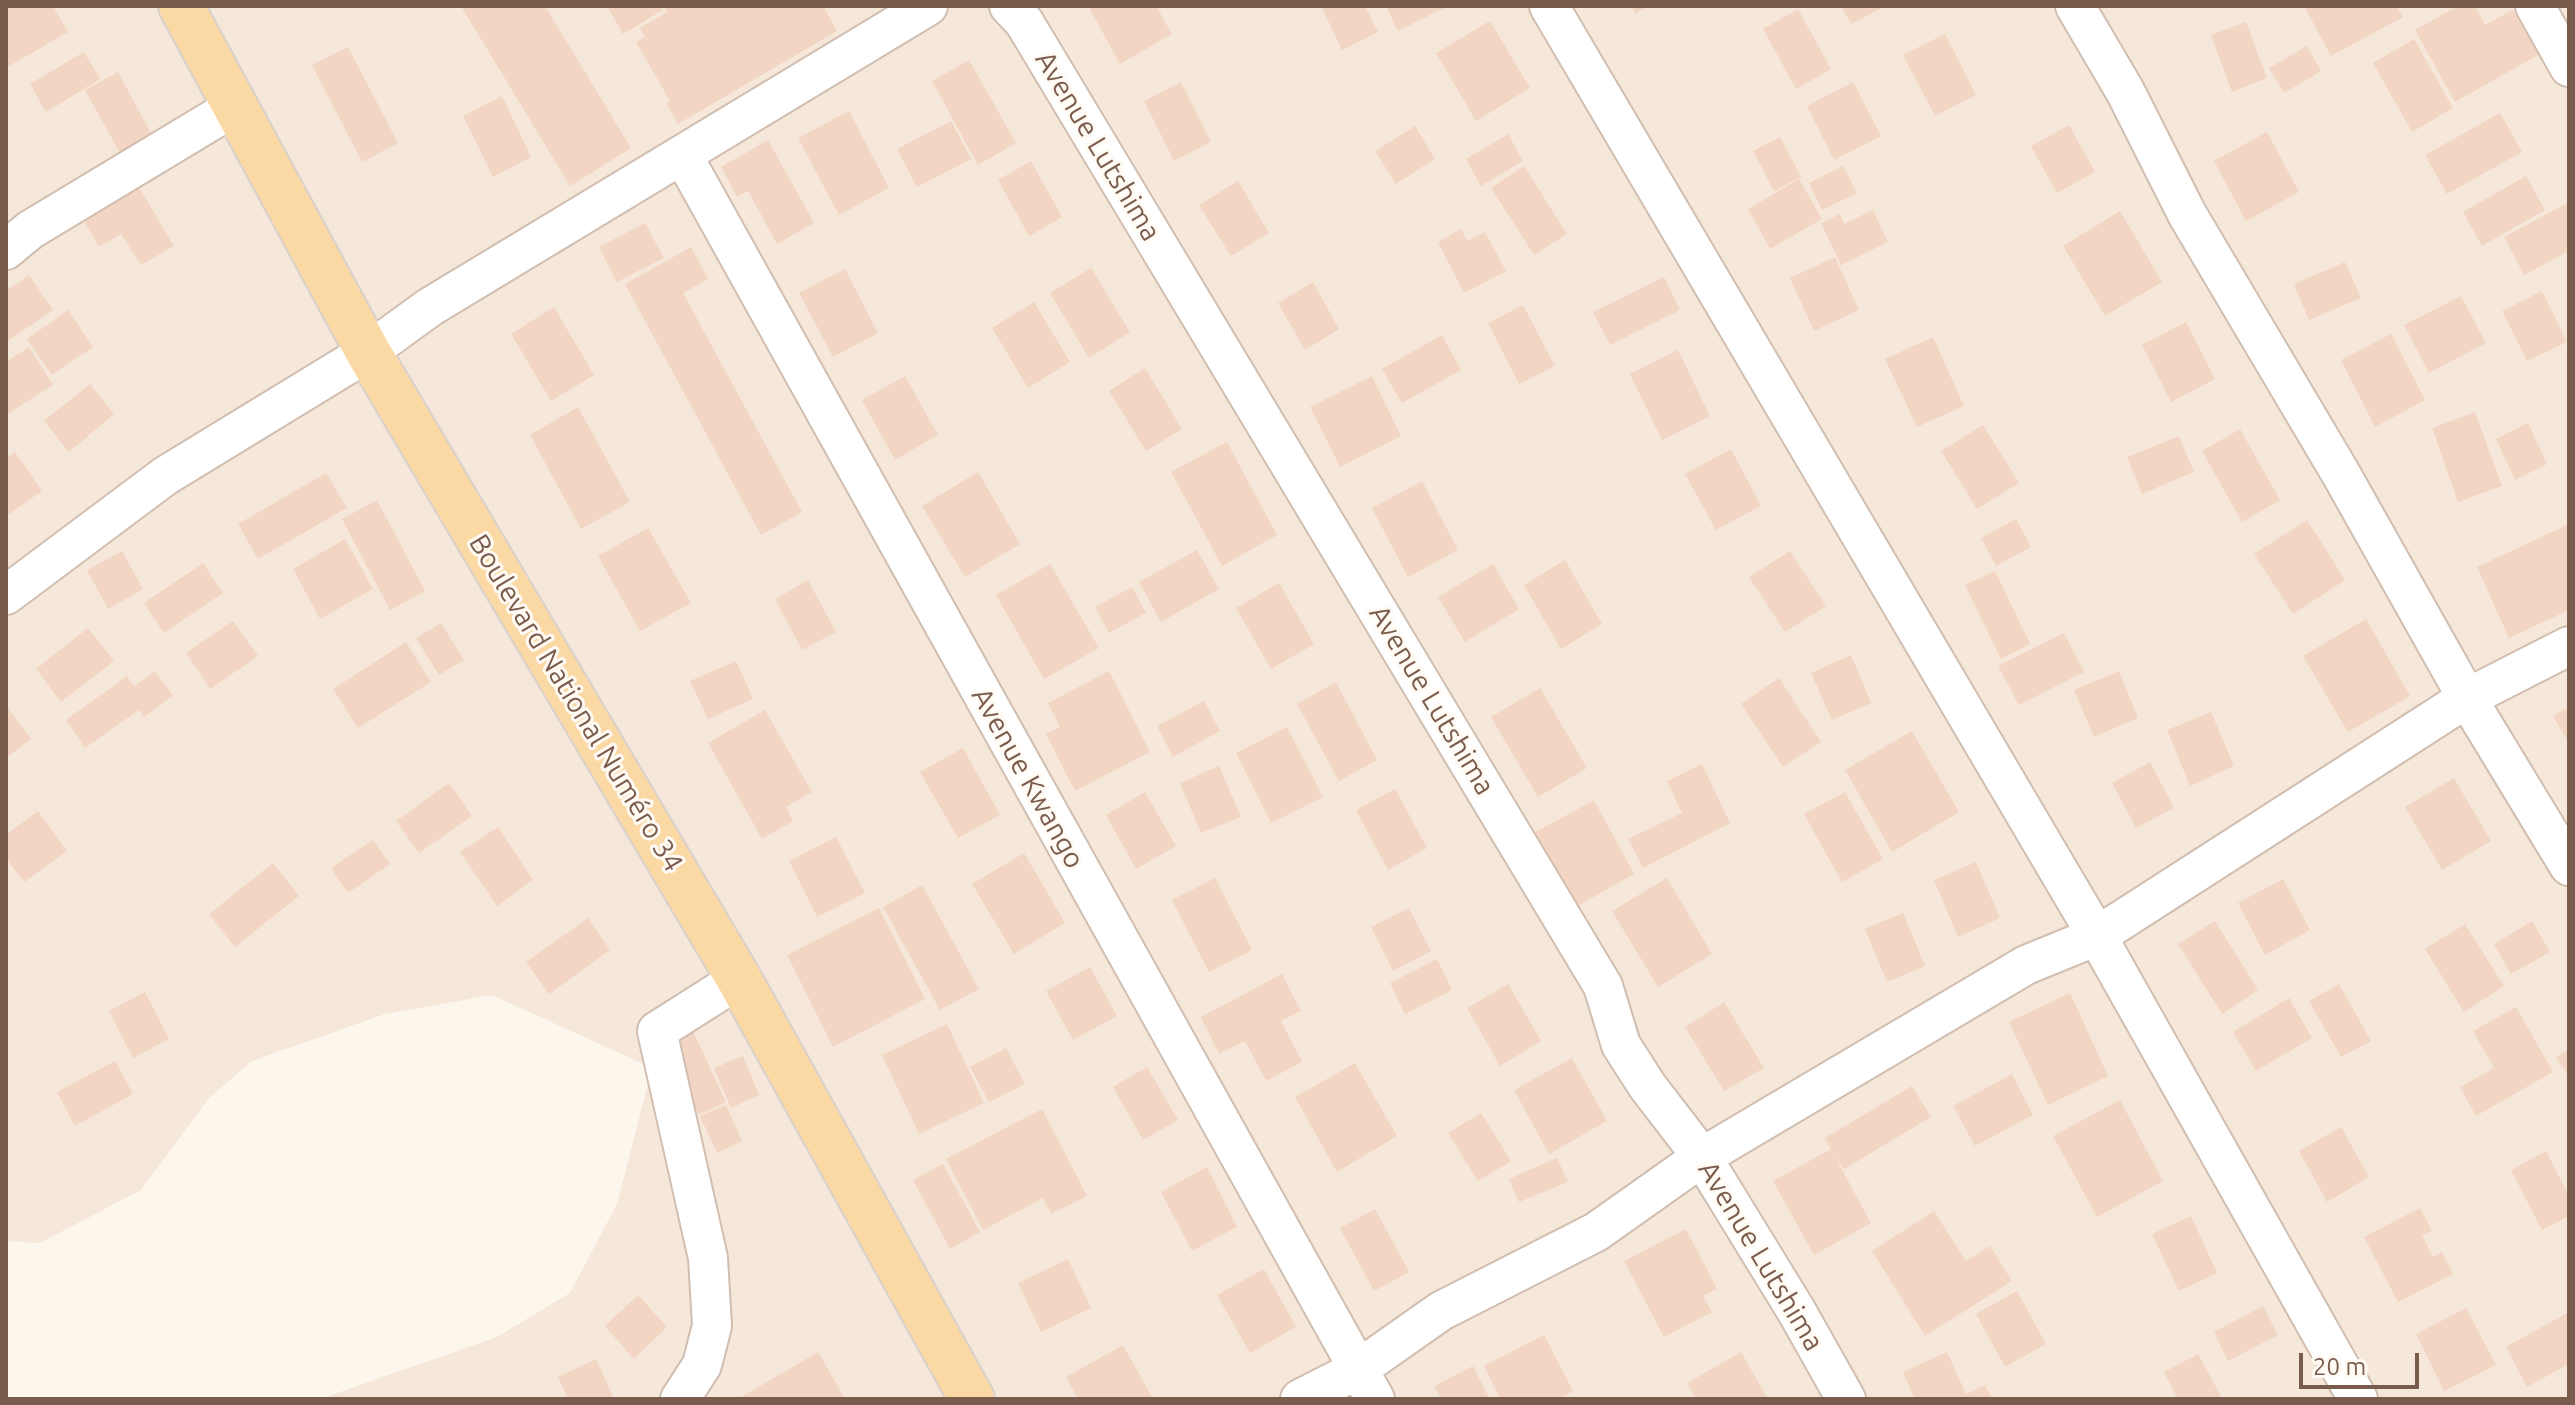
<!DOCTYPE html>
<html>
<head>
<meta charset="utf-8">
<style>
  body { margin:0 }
  #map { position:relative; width:2575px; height:1405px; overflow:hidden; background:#fdf6ec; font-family:Ubuntu,sans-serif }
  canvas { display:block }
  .frame { position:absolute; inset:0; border:8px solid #7a5c4d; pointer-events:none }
  .scale { position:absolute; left:2299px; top:1353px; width:120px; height:36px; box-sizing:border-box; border:4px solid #7a5c4d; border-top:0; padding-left:10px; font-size:24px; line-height:28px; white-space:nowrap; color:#7a5c4d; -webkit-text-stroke:6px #fffaf3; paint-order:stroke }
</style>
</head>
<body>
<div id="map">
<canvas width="2575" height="1405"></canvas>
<div class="frame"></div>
<div class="scale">20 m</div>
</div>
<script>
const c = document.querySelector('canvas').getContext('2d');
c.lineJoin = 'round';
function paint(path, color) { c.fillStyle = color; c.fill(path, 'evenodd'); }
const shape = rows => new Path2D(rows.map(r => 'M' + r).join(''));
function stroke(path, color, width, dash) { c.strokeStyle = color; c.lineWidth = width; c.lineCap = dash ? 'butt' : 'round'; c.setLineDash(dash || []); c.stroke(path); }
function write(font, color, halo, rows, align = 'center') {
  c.font = font + ' Ubuntu,sans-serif'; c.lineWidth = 6; c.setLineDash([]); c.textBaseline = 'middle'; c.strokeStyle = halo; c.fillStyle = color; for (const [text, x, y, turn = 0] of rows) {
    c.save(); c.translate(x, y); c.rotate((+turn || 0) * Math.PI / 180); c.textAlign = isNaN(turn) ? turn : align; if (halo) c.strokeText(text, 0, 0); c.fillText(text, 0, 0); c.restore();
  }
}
const residential = shape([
  [6,6,2569,6,2569,1399,320,1399,497,1337,570,1293,617,1204,652,1068,492,995,385,1014,252,1061,209,1098,141,1190,40,1243,6,1241]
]);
const building = shape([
  [6,6,53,6,68,32,6,68],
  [461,6,545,6,631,148,570,186],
  [607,6,661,6,663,10,623,34],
  [664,6,823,6,837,31,678,124,666,103,670,101,636,42,645,37,640,28,667,12],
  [1088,6,1156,6,1172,34,1120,64],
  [1321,6,1365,6,1378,32,1342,50],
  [1386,6,1448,6,1398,31],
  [1631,6,1649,6,1635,14],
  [1841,6,1886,6,1851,24],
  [2304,6,2397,6,2403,17,2331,56],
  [2458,6,2475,6,2485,25,2513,10,2538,55,2455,102,2415,30],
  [1798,9,1831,69,1796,89,1763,29],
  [1490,21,1530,88,1476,121,1436,53],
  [2246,22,2267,78,2232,92,2211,35],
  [1945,34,1976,95,1935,116,1903,55],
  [2414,39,2453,108,2412,132,2373,63],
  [2307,46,2321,71,2284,93,2269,68],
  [348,47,398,143,362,162,312,65],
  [84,52,100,79,46,112,30,84],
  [969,60,1016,143,978,165,932,81],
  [118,72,152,135,120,153,85,90],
  [1181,82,1211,142,1174,161,1144,101],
  [1853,82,1881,136,1834,160,1807,106],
  [502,96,531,157,493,177,463,116],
  [849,111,889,188,839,215,798,138],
  [2500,113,2522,152,2447,194,2425,155],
  [951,121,971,159,917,187,897,149],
  [2069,125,2095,172,2057,193,2031,146],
  [1415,126,1435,159,1396,184,1375,151],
  [2267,132,2299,192,2246,221,2214,161],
  [1508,134,1523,161,1481,186,1466,159],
  [1780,137,1801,177,1774,191,1753,151],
  [768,140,814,223,777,244,748,191,737,197,721,167],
  [1031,161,1062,217,1029,236,998,180],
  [1524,166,1567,234,1534,255,1491,188],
  [1843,166,1857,193,1822,210,1809,183],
  [2526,176,2545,210,2482,246,2463,212],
  [133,177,174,246,141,265,121,234,99,247,78,210],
  [1799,179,1822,219,1770,249,1748,209],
  [1238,181,1269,233,1231,256,1199,205],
  [2569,202,2569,251,2524,275,2504,237],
  [1873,210,1888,242,1841,265,1821,223,1840,214,1844,224],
  [2120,211,2162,282,2105,316,2063,246],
  [645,223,664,258,617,282,599,247],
  [1461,229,1467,241,1485,232,1506,271,1464,293,1438,242],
  [691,247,708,279,683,293,802,512,761,535,625,284],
  [1835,257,1859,310,1814,331,1790,278],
  [2345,262,2361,298,2309,320,2294,284],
  [1091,268,1130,332,1089,358,1050,293],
  [845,269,878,333,833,357,799,293],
  [29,275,53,310,6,342,6,291],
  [1664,277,1680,310,1610,345,1593,312],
  [1313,282,1339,329,1305,350,1278,303],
  [2542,291,2567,342,2527,361,2502,311],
  [2461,296,2486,343,2429,373,2404,325],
  [1034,302,1070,362,1028,388,992,328],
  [1523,305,1555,366,1519,384,1488,323],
  [554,307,594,375,551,401,511,334],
  [68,310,93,347,52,375,27,339],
  [2186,322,2215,379,2171,402,2142,345],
  [2391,334,2425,400,2375,427,2341,360],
  [1442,335,1461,370,1402,403,1382,369],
  [1933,337,1964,406,1917,427,1885,359],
  [29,347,53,385,6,415,6,358,8,361],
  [1678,350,1710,416,1662,440,1630,374],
  [1145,368,1182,429,1146,451,1109,391],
  [905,376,938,435,895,460,862,400],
  [1372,376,1401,436,1340,467,1310,407],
  [90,384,114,414,69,452,44,421],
  [578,407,630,502,581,529,530,435],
  [2475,412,2502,486,2458,502,2432,428],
  [2528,423,2547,464,2515,480,2496,439],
  [1983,425,2019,483,1977,509,1941,451],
  [2240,429,2280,500,2242,522,2202,451],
  [2179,436,2194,472,2142,494,2127,457],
  [1227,442,1277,535,1222,566,1171,472],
  [1731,449,1761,506,1716,530,1685,474],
  [15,452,42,491,6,516,6,459],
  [978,472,1020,544,965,577,922,506],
  [326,473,347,508,258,559,238,524],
  [1422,481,1458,550,1408,577,1372,508],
  [377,500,425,591,390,610,342,519],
  [2016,519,2031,547,1996,566,1981,538],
  [2307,520,2345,580,2293,614,2254,554],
  [2569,524,2569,610,2509,638,2477,567],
  [648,528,691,603,640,631,598,556],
  [345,539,373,589,320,619,293,569],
  [1197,550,1219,589,1161,622,1139,582],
  [122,551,143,589,108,609,87,570],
  [1790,551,1826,606,1785,632,1749,577],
  [1565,560,1602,624,1561,649,1524,585],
  [203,563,223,593,164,633,144,603],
  [1050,564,1099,648,1044,679,996,595],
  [1493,564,1519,609,1465,642,1438,597],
  [1995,571,2030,644,2001,659,1965,585],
  [808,580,836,632,802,650,775,599],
  [1279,583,1314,644,1271,669,1236,608],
  [1132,587,1146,613,1109,633,1095,607],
  [2366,619,2410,696,2348,732,2303,656],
  [233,621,258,656,210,689,186,653],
  [441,623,464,660,439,675,416,638],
  [88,628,114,661,61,702,36,669],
  [2064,633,2084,672,2019,705,1998,666],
  [406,642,431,682,358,728,333,689],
  [1851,655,1871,703,1832,720,1811,673],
  [736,661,753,699,708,719,690,681],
  [155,671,173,696,144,717,139,710,85,748,66,720,127,676,134,686],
  [1109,671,1150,752,1075,791,1046,734,1060,727,1048,703],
  [2119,671,2138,718,2094,737,2074,690],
  [1779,678,1821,742,1783,767,1741,704],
  [1336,682,1377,760,1339,781,1297,704],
  [1540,688,1587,768,1538,797,1491,717],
  [1204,701,1220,731,1173,757,1157,726],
  [6,705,31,739,6,758],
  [2569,707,2569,744,2553,716],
  [765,710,812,792,786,807,793,821,762,839,708,743],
  [2211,712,2234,766,2190,786,2167,730],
  [1287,727,1323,797,1271,823,1236,753],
  [1912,731,1959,812,1892,852,1845,770],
  [963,748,1000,815,958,838,920,772],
  [2150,762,2174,808,2136,828,2112,783],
  [1702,764,1730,823,1643,868,1628,839,1682,813,1667,781],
  [1219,766,1241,817,1201,833,1180,783],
  [2454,778,2491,841,2442,870,2405,807],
  [449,783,472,816,419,853,396,821],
  [1395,789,1427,848,1388,870,1356,810],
  [1145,792,1176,846,1136,869,1106,815],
  [1845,792,1883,859,1842,882,1804,814],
  [1594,800,1634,874,1574,908,1534,833],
  [38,811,67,851,24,882,6,858,6,835],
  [498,827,533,880,497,906,460,852],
  [836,837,865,893,817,917,789,861],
  [373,840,390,864,348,893,331,868],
  [1024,853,1065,923,1014,954,972,884],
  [1976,862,2000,918,1958,937,1934,880],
  [273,863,299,896,235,947,209,914],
  [1215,878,1252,950,1209,972,1172,900],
  [1667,878,1712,954,1658,987,1612,911],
  [2283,879,2310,930,2265,955,2238,903],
  [922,885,979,989,940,1010,883,907],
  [879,908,925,999,833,1047,787,955],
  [1409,908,1431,951,1393,971,1371,927],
  [1903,913,1925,966,1887,982,1865,929],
  [588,918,610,950,549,994,526,962],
  [2215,921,2258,990,2222,1014,2178,944],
  [2532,921,2550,952,2511,974,2494,944],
  [2465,924,2504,986,2464,1012,2425,949],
  [1437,959,1452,990,1405,1014,1390,983],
  [1090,967,1117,1016,1073,1040,1046,991],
  [1282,974,1301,1011,1281,1021,1302,1062,1266,1081,1245,1041,1219,1054,1201,1017],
  [1508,984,1541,1041,1500,1066,1467,1008],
  [2339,984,2371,1041,2341,1057,2309,1001],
  [145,992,169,1039,133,1058,109,1011],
  [2070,993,2108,1076,2048,1105,2009,1022],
  [2289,998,2312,1038,2256,1071,2233,1032],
  [1724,1002,1764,1068,1724,1091,1685,1027],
  [2516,1007,2553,1072,2476,1116,2460,1087,2494,1068,2473,1031],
  [947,1024,984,1103,919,1134,882,1055],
  [691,1027,726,1102,699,1115,664,1040],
  [1006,1048,1025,1084,989,1102,970,1067],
  [2569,1049,2569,1077,2556,1057],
  [743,1056,759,1095,731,1108,714,1068],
  [1572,1058,1607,1121,1549,1154,1514,1090],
  [115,1061,133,1094,75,1126,57,1092],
  [1355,1063,1397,1136,1337,1172,1295,1097],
  [1147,1067,1178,1120,1143,1140,1113,1087],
  [2012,1074,2033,1115,1975,1146,1953,1106],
  [1912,1086,1931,1117,1844,1169,1834,1155,1871,1223,1814,1255,1773,1181,1831,1149,1825,1138],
  [2120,1100,2163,1181,2097,1217,2053,1136],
  [726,1105,742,1141,717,1153,700,1116],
  [1042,1109,1087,1196,1051,1214,1043,1198,983,1230,946,1159],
  [1481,1113,1511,1161,1478,1181,1448,1133],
  [2341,1127,2369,1177,2327,1202,2299,1151],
  [2546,1151,2569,1196,2569,1216,2542,1230,2511,1170],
  [1557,1158,1568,1182,1519,1202,1509,1179],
  [943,1164,980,1232,950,1249,913,1180],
  [1207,1167,1237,1227,1192,1251,1161,1192],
  [2420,1208,2432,1231,2422,1236,2433,1257,2442,1252,2453,1274,2398,1302,2364,1237],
  [1375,1209,1409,1272,1374,1291,1340,1228],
  [1934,1211,1966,1261,1990,1246,2012,1281,1925,1336,1872,1251],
  [2191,1216,2217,1273,2179,1291,2152,1234],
  [1686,1229,1717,1289,1703,1296,1712,1312,1664,1337,1624,1261],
  [1068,1259,1091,1308,1041,1332,1018,1283],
  [1264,1269,1296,1327,1250,1353,1217,1295],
  [2017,1291,2046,1344,2005,1367,1976,1314],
  [638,1295,667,1327,634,1359,605,1326],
  [2263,1306,2278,1335,2228,1361,2214,1332],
  [2466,1308,2496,1365,2444,1391,2416,1334],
  [2569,1312,2569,1364,2527,1387,2506,1347],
  [1544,1335,1573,1391,1558,1399,1500,1399,1484,1366],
  [1123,1345,1153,1399,1078,1399,1066,1377],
  [818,1352,845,1399,738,1399],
  [1741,1352,1768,1399,1696,1399,1687,1383],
  [1947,1352,1966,1394,1985,1385,1992,1399,1915,1399,1903,1372],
  [2198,1354,2221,1396,2215,1399,2178,1399,2164,1372],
  [596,1359,614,1399,568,1399,558,1377],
  [1473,1366,1490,1399,1441,1399,1434,1386]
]);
const minor = shape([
  [1009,6,1024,22,1603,986,1621,1045,1648,1087,1702,1157,1797,1312,1846,1399],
  [1549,6,2097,936,2358,1399],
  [2075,6,2125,91,2187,214,2341,474,2467,698,2569,866],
  [2535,6,2569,67],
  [683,156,1375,1399],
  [6,250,30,230,234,107],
  [6,595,165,476,368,352,430,307,928,6],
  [680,1399,702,1365,712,1326,708,1258,657,1031,739,979],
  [1300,1399,1357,1370,1441,1311,1596,1232,1702,1157,2026,965,2097,936,2467,698,2569,646]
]);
const major = shape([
  [181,6,368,352,739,979,972,1399]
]);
const streetNames = [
  ["Avenue Lutshima",1098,146,59],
  ["Avenue Lutshima",1432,700,59],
  ["Boulevard National Numéro 34",576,703,59],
  ["Avenue Kwango",1028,778,61],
  ["Avenue Lutshima",1761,1256,59]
];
paint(residential, '#f5e8da');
paint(building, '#f3d5c3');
stroke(minor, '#d1beb0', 42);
stroke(major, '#dad1cd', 48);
stroke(minor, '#fff', 38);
stroke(major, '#fbd9a5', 44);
write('28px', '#7a5c4d', '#fffaf3', streetNames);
</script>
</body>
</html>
